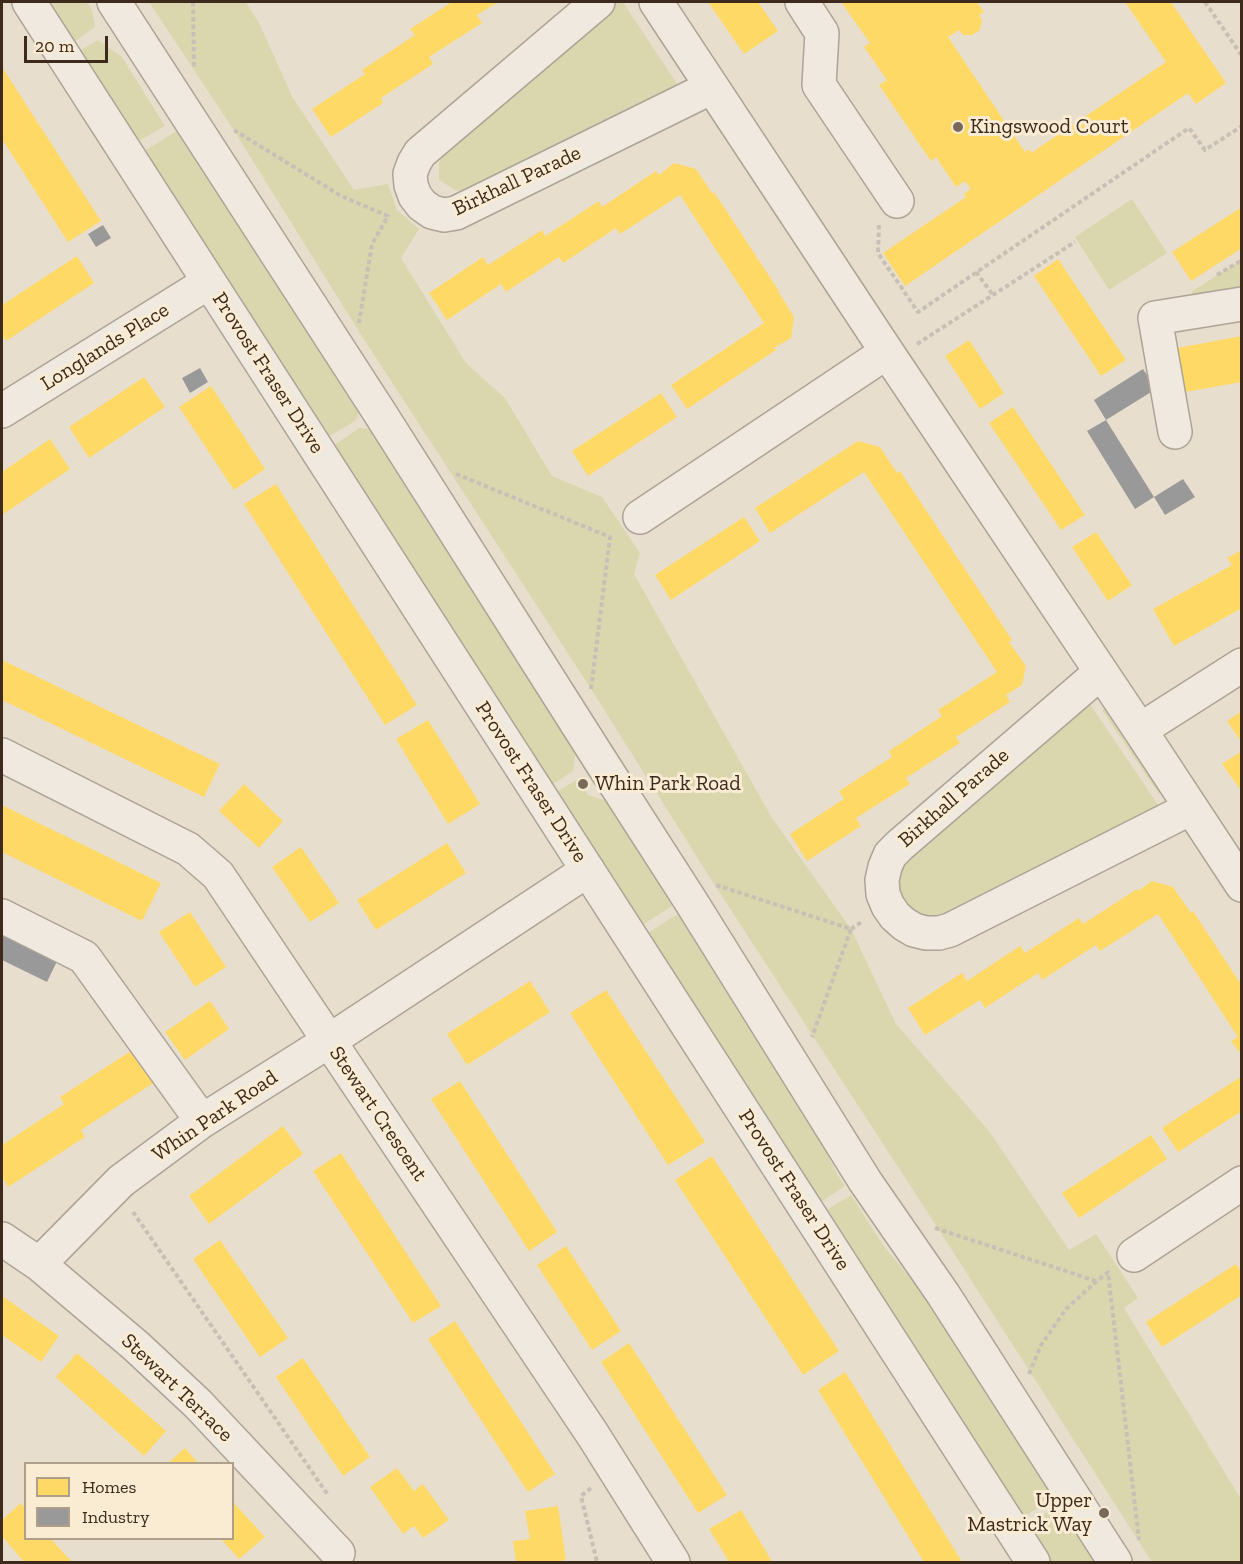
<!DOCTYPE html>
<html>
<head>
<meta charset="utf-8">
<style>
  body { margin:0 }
  #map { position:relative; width:1243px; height:1564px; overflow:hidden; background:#e8decd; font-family:"Zilla Slab",serif }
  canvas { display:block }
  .frame { position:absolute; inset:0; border:3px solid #3d2a1d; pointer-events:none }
  .legend { position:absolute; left:24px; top:1462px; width:210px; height:78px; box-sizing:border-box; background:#f9ecd3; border:2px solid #ae9e8a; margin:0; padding:8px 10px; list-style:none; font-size:18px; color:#3d2a1d }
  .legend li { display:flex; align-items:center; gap:12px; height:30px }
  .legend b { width:30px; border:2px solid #ae9e8a }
  .scale { position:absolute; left:24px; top:36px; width:84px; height:27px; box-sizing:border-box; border:3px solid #3d2a1d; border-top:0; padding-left:8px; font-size:18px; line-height:21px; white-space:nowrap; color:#3d2a1d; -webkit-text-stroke:4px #f9ecd3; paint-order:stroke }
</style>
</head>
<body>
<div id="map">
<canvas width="1243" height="1564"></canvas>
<div class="frame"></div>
<ul class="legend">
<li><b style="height:16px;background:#ffd966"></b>Homes</li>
<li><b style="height:16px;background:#999"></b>Industry</li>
</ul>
<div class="scale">20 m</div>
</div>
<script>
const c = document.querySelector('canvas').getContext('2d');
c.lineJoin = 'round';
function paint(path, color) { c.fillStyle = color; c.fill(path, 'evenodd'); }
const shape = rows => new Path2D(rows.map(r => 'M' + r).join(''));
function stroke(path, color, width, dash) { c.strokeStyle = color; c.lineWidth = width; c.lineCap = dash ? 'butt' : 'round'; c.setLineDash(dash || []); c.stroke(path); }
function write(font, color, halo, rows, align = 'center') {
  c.font = font + ' "Zilla Slab",serif'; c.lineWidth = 6; c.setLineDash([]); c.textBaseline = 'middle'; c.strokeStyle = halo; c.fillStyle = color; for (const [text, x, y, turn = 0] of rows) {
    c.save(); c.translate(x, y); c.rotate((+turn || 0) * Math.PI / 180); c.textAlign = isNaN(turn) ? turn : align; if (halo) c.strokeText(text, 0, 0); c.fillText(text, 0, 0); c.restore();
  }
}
const green = shape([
  [48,2,87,2,92,10,95,27,74,42],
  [149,2,246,2,259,23,293,98,354,190,388,184,397,210,419,229,401,258,466,363,505,398,552,476,602,497,640,553,634,574,772,818,851,929,896,1024,989,1131,1069,1250,1096,1234,1138,1298,1124,1308,1241,1499,1241,1562,1152,1562,939,1230,714,884,591,689,358,330,233,129],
  [614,2,623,2,679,87,471,192,455,190,439,180,439,163,445,148],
  [98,40,122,57,165,126,137,142,79,51],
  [178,130,361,410,355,421,328,437,143,152],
  [1132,199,1167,253,1109,290,1075,237],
  [1241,260,1241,291,1194,297,1191,292],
  [359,428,373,429,576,747,573,771,550,786,333,446],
  [1090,704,1160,808,930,923,895,897,897,864,1079,705],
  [1105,708,1110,711,1162,793,1159,794,1102,710],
  [578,779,588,795,607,801,674,905,639,927,553,794],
  [679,913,802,1102,837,1174,845,1186,816,1205,645,935],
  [851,1195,883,1245,936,1310,1056,1496,1018,1521,822,1213],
  [1059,1504,1099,1562,1046,1562,1023,1528]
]);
const homes = shape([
  [452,2,498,2,477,15,482,23,429,57,433,64,381,98,383,103,331,137,312,109,365,74,362,70,415,35,410,29],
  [708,2,758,2,778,31,744,54],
  [841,2,977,2,984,12,979,15,982,20,980,30,972,35,963,35,959,30,948,37,1025,152,1029,149,1031,153,1166,62,1125,2,1171,2,1226,83,1196,104,1188,93,905,286,883,253,966,197,964,194,971,189,965,181,956,187,936,157,931,161,879,85,887,80,864,47,870,43],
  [2,67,101,221,68,242,2,139],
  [674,163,696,169,712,193,714,192,779,291,778,291,794,317,791,338,774,348,776,350,687,409,671,385,764,323,680,195,620,234,616,228,563,263,559,257,506,292,501,284,447,320,429,293,483,257,488,265,542,230,545,236,599,201,602,207,656,171,659,175],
  [1242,207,1242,248,1191,281,1172,252],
  [77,256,94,283,6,341,2,334,2,305],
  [1058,259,1126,360,1101,376,1034,276],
  [1242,336,1242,382,1185,392,1177,348],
  [969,340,1004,393,980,409,945,356],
  [144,377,165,407,89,458,69,427],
  [211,386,265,469,234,490,179,407],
  [661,393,677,417,588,476,572,451],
  [1013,407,1085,515,1061,530,989,423],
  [50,439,70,469,2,515,2,472],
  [858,441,880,447,897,473,900,471,1012,640,1009,642,1026,666,1022,685,1006,695,1010,702,956,737,960,743,906,778,910,784,856,818,861,826,807,861,790,834,844,799,839,791,892,757,889,751,942,716,938,710,997,672,864,472,770,533,755,508],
  [276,484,417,705,385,725,244,504],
  [744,517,760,541,671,600,655,575],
  [1096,532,1132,585,1108,601,1072,547],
  [1242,550,1242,608,1174,646,1153,609,1232,565,1227,558],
  [2,660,220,764,204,797,2,700],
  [1242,711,1242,743,1227,721],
  [428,720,480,804,448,824,396,739],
  [1242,751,1242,792,1222,764],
  [244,784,283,821,259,848,219,811],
  [2,805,161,883,142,921,2,852],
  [447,843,466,873,376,930,357,900],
  [301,847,339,903,310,922,272,867],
  [1152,881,1173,887,1191,913,1193,911,1242,986,1242,1050,1239,1052,1231,1041,1238,1037,1158,914,1100,951,1096,945,1042,980,1038,973,985,1008,980,1000,925,1035,908,1008,962,973,967,981,1020,946,1025,953,1079,918,1083,924,1137,889,1138,891],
  [190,912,226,967,195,987,159,932],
  [530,981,550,1012,467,1065,447,1034],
  [606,990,705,1142,668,1165,570,1013],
  [210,1001,229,1029,185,1060,165,1032],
  [137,1047,158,1080,81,1130,85,1137,8,1187,2,1176,2,1145,64,1104,60,1097],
  [1242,1076,1242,1111,1178,1152,1162,1128],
  [460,1081,557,1232,529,1251,431,1099],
  [283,1126,303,1154,209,1224,189,1196],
  [1151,1135,1167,1159,1079,1218,1062,1193],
  [341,1153,441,1306,413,1323,313,1171],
  [712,1156,839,1351,803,1375,675,1180],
  [220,1240,288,1338,260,1357,193,1259],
  [566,1246,621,1331,592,1350,537,1265],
  [1236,1264,1242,1273,1242,1295,1162,1347,1146,1322],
  [2,1296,59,1336,41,1362,2,1335],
  [455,1321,555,1474,528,1492,428,1339],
  [629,1343,727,1495,698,1513,601,1362],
  [77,1353,166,1431,144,1456,56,1377],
  [303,1358,370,1457,343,1476,276,1377],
  [845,1372,859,1394,962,1562,924,1562,818,1390],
  [185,1448,199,1464,167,1464],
  [397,1468,414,1491,423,1484,449,1520,423,1538,414,1526,403,1534,370,1487],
  [232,1501,265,1537,239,1559,221,1539,232,1539],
  [21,1503,26,1509,26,1539,51,1539,72,1562,24,1562,2,1536,2,1520],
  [558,1506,566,1560,553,1562,516,1562,513,1541,530,1539,525,1511],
  [741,1510,767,1553,772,1562,729,1562,722,1550,709,1529]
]);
const industry = shape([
  [103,225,111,238,96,247,88,234],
  [200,368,208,382,190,393,182,378],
  [1143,369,1156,389,1106,420,1154,497,1135,509,1087,431,1106,420,1094,400],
  [1183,479,1195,497,1165,515,1154,497],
  [2,929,59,957,47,982,2,960]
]);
const path = shape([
  [193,2,194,67],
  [1205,2,1242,56],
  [234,130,341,196,388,216,372,244,359,323],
  [879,225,878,253,918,312,1189,128,1205,150,1242,126],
  [976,272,993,295],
  [1217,275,1242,260],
  [917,344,1075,242],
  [456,474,610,537,591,689],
  [716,885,851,929,812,1037],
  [851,929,863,921],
  [133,1212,328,1495],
  [935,1228,1096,1281],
  [1029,1374,1041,1345,1066,1309,1097,1281,1108,1272,1139,1540],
  [591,1488,581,1496,597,1562]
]);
const minor = shape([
  [29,2,1033,1562],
  [114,2,378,410,600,760,690,900,865,1181,943,1294,1115,1562],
  [598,2,420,153,414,163,410,174,411,185,415,196,422,205,432,212,444,215,456,213,712,87],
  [656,2,887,352,1140,730,1242,885],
  [802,2,822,33,819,85,897,201],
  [2,411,209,282],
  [1175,432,1155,318,1242,304],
  [640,517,887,352],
  [1101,672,900,845,890,855,885,867,882,880,883,894,888,906,895,916,904,924,914,930,926,933,939,933,950,930,1191,808],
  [1140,730,1242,665],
  [2,755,188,849,218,875,593,1435,673,1562],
  [2,916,84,957,202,1121],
  [2,1239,39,1264,136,1346,198,1404,338,1553],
  [1134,1255,1242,1183],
  [39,1264,121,1181,202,1121,329,1041,588,870]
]);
const markers = [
  [958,127,6,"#79695b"],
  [583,784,6,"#79695b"],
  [1104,1513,6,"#79695b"]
];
const poiNames = [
  ["Kingswood Court",970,127],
  ["Whin Park Road",595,784],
  ["Upper",1092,1501,"right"],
  ["Mastrick Way",1092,1525,"right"]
];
const streetNames = [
  ["Birkhall Parade",517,181,-25],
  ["Longlands Place",105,347,-32],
  ["Provost Fraser Drive",268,373,57],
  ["Provost Fraser Drive",531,782,57],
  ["Birkhall Parade",954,798,-41],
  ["Stewart Crescent",378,1114,56],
  ["Whin Park Road",215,1116,-34],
  ["Provost Fraser Drive",794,1190,57],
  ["Stewart Terrace",177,1388,44]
];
paint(green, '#dad7ae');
paint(homes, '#ffd966');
paint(industry, '#999');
stroke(minor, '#ada396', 36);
stroke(path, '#c7c0b6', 4, [4.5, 3]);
stroke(minor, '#efe9df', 33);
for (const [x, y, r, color] of markers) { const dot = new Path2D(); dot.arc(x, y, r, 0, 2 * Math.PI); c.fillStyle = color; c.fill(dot); stroke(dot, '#f9ecd3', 2); }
write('21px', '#3d2a1d', '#f9ecd3', poiNames, 'left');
write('21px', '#3d2a1d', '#f9ecd3', streetNames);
</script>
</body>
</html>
